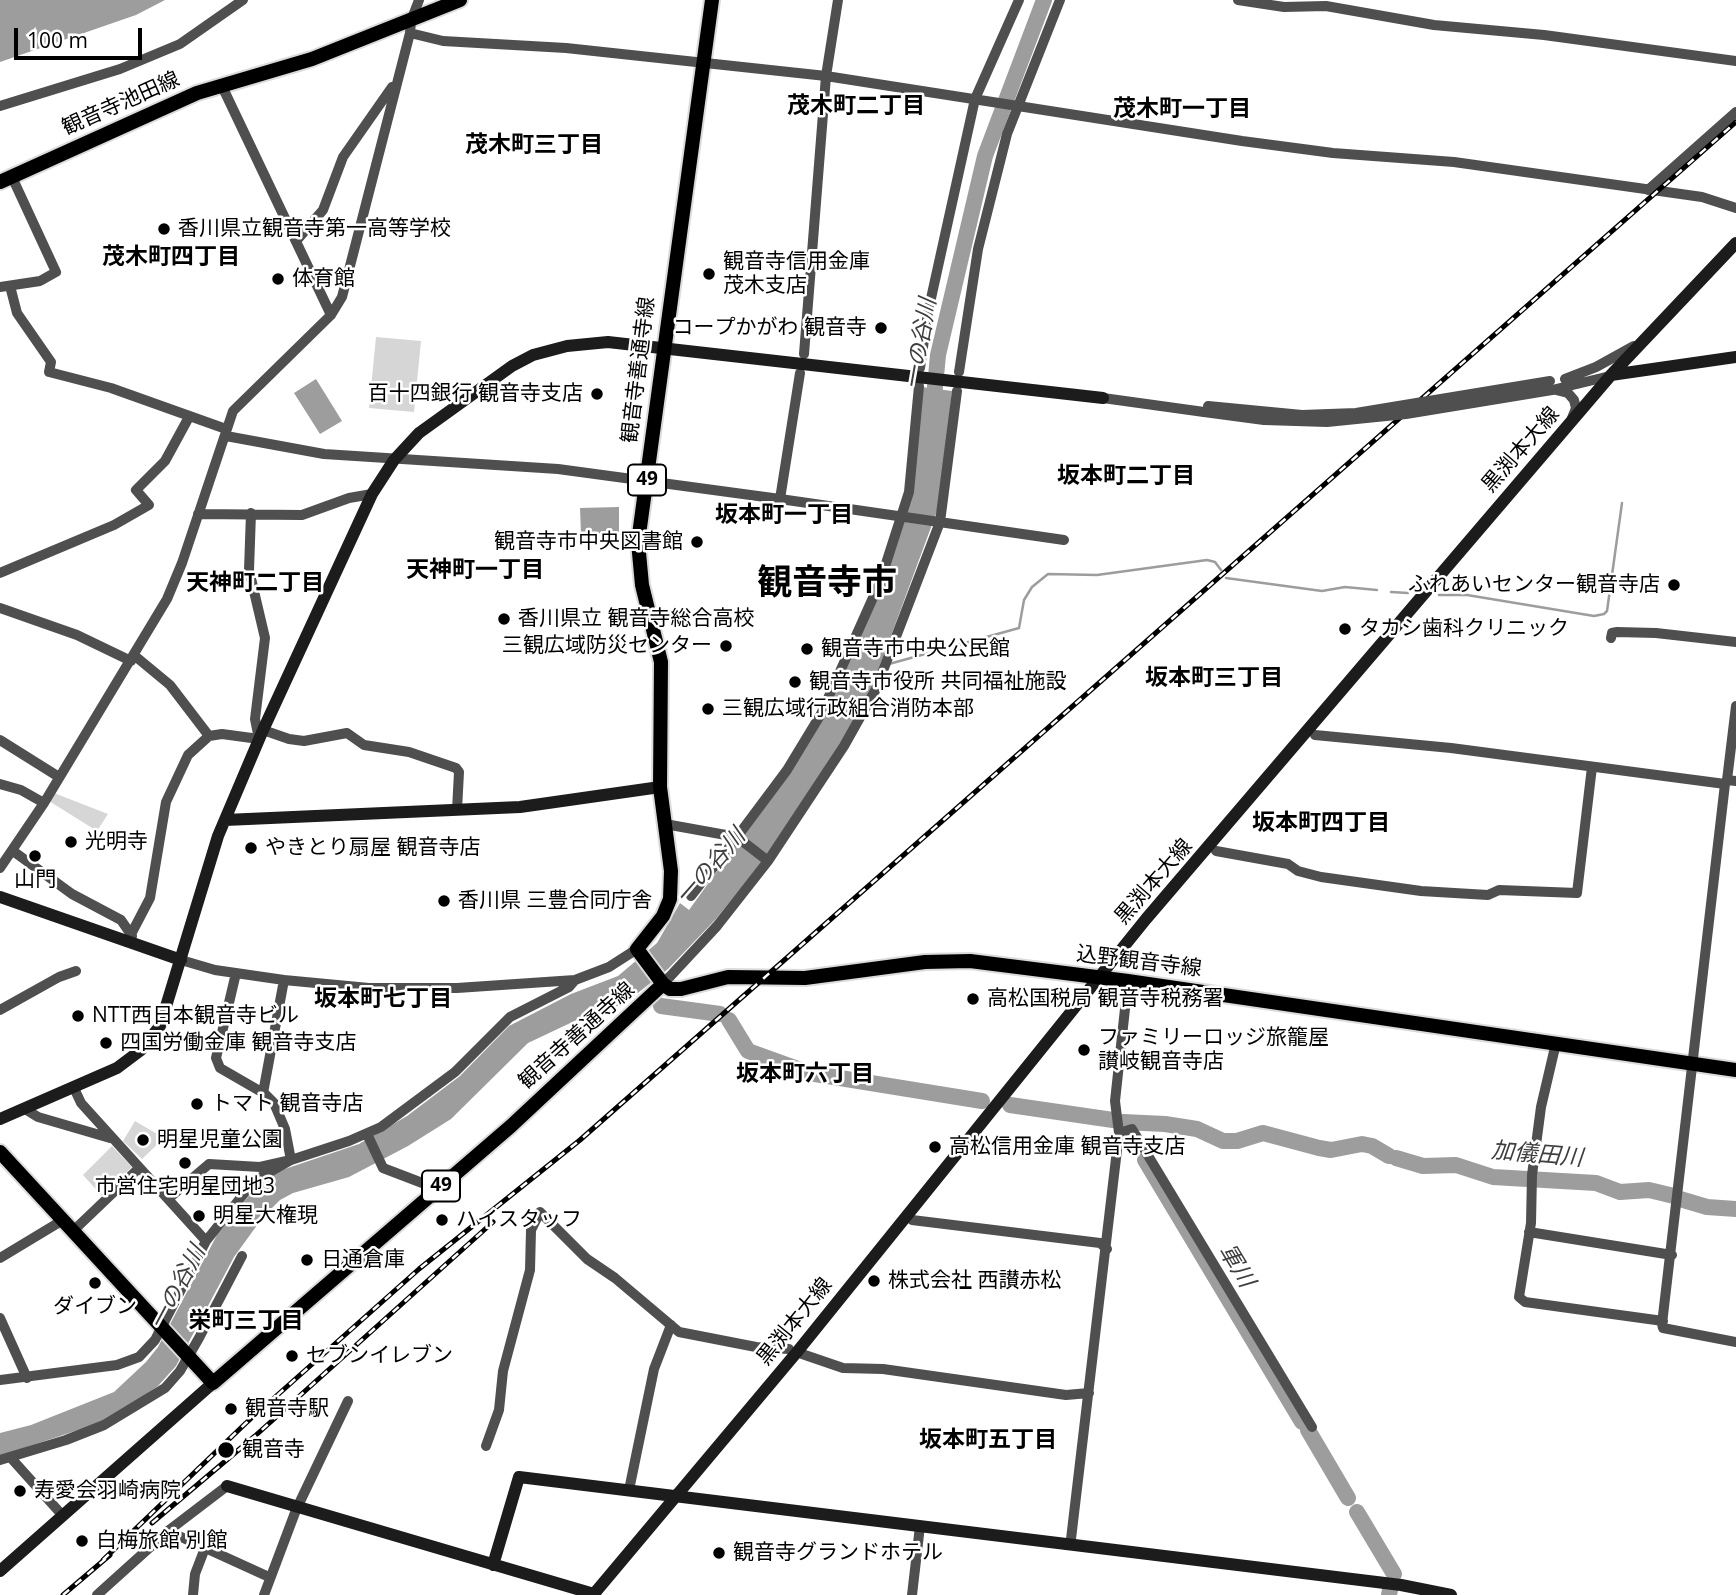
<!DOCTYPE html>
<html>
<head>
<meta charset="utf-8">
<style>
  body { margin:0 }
  #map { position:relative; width:1736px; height:1595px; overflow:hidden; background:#fff; font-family:"Open Sans",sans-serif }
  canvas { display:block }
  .scale { position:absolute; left:14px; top:28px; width:128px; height:32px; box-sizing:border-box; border:4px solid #000; border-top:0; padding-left:9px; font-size:21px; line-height:24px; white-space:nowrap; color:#000; -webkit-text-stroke:5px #fff; paint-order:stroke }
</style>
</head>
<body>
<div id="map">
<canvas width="1736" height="1595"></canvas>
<div class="scale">100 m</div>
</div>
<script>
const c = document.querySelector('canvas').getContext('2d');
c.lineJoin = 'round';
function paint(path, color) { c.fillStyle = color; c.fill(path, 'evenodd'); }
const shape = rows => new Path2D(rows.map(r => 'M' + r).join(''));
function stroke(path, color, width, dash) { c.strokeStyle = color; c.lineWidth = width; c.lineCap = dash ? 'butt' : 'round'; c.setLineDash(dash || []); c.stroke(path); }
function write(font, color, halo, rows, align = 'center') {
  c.font = font + ' "Open Sans","Noto Sans JP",sans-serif'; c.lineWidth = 5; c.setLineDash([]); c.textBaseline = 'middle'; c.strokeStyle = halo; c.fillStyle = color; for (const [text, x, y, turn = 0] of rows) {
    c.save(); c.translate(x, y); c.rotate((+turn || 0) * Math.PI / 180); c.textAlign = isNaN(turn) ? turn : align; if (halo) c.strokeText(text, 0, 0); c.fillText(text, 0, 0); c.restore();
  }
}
const green = shape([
  [376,337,421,341,414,412,369,408],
  [54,793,108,814,97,831,49,801],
  [135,1121,164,1138,142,1159,123,1141],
  [112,1146,132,1167,102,1196,83,1175]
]);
const water = shape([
  [0,0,165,0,136,15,0,62],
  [316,379,342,421,320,434,294,393],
  [922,387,952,391,940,503,868,698,817,783,761,863,715,920,668,969,624,1004,583,1017,528,1043,451,1119,408,1146,349,1177,293,1193,280,1200,263,1217,234,1257,176,1366,158,1386,125,1409,96,1424,0,1456,0,1433,31,1425,114,1392,146,1362,158,1347,217,1235,256,1187,279,1171,359,1144,407,1116,460,1076,509,1026,571,994,618,976,657,943,680,903,689,910,788,773,836,693,877,598,900,527],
  [619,507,619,533,581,534,580,508]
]);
const stream = shape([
  [1226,578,1322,591,1345,587,1377,590],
  [1391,592,1408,593],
  [1439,595,1467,595,1594,616,1604,614,1607,611,1622,503],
  [889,664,1019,628,1024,600,1032,587,1048,574,1097,575,1207,560,1215,562,1221,570]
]);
const river = shape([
  [933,408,938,355,985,156,1044,0],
  [661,1006,720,1014],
  [729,1020,748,1051,809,1073,982,1101],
  [1010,1105,1113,1120],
  [1123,1122,1165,1124,1197,1129,1223,1141,1237,1141,1263,1133,1319,1148,1331,1150,1362,1144,1372,1146,1389,1156],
  [1396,1158,1423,1166,1456,1165,1493,1177,1596,1183,1620,1192,1649,1190,1674,1196],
  [1145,1160,1302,1422],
  [1680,1199,1707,1207,1736,1209],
  [1308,1430,1348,1498],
  [1357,1512,1394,1574],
  [1389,1595,1390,1590]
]);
const street = shape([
  [1238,0,1284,7,1326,6,1434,25,1544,35,1736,61],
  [410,33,443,41,566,48,826,76,1242,141,1333,153,1454,162,1702,197,1736,208],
  [221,84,331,315],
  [0,106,120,69,180,44,243,0],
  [1648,190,1736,112],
  [297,240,323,210,343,157,392,87],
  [10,286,17,313,51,362,49,372,111,388,226,429],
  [0,287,40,281,56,272,12,177],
  [804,354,826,76,838,0],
  [920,368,928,312,975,99,1019,0],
  [959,372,978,249,1007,134,1060,0],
  [800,373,780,499,1064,540],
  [1565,379,1596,367,1634,346],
  [1552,390,1610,376],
  [1556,390,1568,393,1574,400,1576,408,1572,418],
  [1103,398,1204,412],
  [226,436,324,454,558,469,780,499],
  [198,514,302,515,349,498,372,494],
  [0,573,114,525,149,505,136,490,165,461,189,417],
  [0,608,77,635,131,661],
  [1611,638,1612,633,1617,632,1656,633,1736,642],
  [135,656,170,685,209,736],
  [263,730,289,739,304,741,347,733,364,745,409,752,456,768,459,772,457,810],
  [1315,735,1451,748,1725,784,1727,780,1736,781],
  [0,740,59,777],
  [1727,780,1736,706],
  [0,784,21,790,44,803],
  [1725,784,1662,1324,1663,1328,1736,1342],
  [665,824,737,837,787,770,821,714,880,582,909,492,919,386],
  [13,851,72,894,121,920,132,936],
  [1216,851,1288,864,1298,871,1321,877,1421,891,1488,895,1499,890,1577,893,1592,767],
  [0,868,44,803,167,599,182,563,233,411,331,315,342,297,410,33,411,21,419,0],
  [691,896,737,837,768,861],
  [127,942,150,898,166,802,188,755,209,736,222,734,259,739,255,719,265,638,249,570,251,513],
  [181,960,215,970,284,980,369,988,457,988,575,980,609,967,637,949],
  [663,984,717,926,768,861,844,746,876,689,940,522,957,391],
  [0,1010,59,977,76,971],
  [1556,1043,1541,1107,1532,1175,1531,1223,1519,1297,1525,1302,1663,1321],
  [74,1088,81,1103,206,1241],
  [263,1093,284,980],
  [25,1109,38,1117,110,1138],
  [1119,1133,1132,1129,1312,1427],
  [367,1134,383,1168,438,1189],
  [168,1199,209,1164,260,1167,291,1160,285,1129,274,1103,265,1094,220,1068,216,1058,236,973],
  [912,1220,1100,1243,1107,1249],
  [73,1231,139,1168],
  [1529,1232,1672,1255],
  [0,1258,63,1220],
  [0,1318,27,1378],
  [802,1354,843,1368,883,1369,1066,1395,1089,1393],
  [0,1380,117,1365,139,1357,155,1340,206,1241,246,1191,261,1177,291,1160,349,1141,381,1127,455,1072,510,1017,569,987,575,980],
  [486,1446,499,1410,503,1371,530,1270,531,1230,540,1212,587,1259,615,1278,679,1332,756,1347,789,1349],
  [11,1458,63,1516],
  [0,1460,66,1440,104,1425,165,1388,180,1371,199,1338,242,1256],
  [629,1490,654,1369,671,1325],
  [168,1531,269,1577],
  [1071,1539,1119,1133,1115,1101,1128,981],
  [97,1595,168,1531,227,1486],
  [193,1595,195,1574,205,1548],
  [264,1595,296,1510,348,1401],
  [912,1595,920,1526]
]);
const secondary = shape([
  [1611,375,1736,357],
  [225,820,520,807,660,787],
  [0,897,181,960],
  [0,1119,117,1068,141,1050,160,1026,218,836,263,730,372,494,394,460,419,433,512,366,533,355,567,346,608,342,1103,398],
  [227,1486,594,1594],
  [493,1565,519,1477,1401,1585,1451,1595],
  [0,1571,213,1383],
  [593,1595,797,1352,1146,919,1611,375,1736,243]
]);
const primary = shape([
  [712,0,638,542,642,585,661,662,660,787,671,871,670,899,663,916,637,949,663,984,670,989,681,989,728,977,805,978,925,962,970,961,1128,981,1736,1070],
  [0,182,197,93,312,59,460,0],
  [0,1152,213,1383,511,1126,663,984]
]);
const rail = shape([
  [152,1523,255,1436,493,1222],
  [103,1560,246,1423,419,1269,580,1140,1736,122],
  [63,1595,110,1555]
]);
const streetBridge = shape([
  [1208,406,1302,415,1356,413,1550,381],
  [1204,412,1264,420,1327,422,1406,414,1552,390]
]);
const markers = [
  [164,229,7,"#000"],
  [709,274,7,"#000"],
  [278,279,7,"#000"],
  [881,328,7,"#000"],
  [597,394,7,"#000"],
  [697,542,7,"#000"],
  [1674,585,7,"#000"],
  [504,619,7,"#000"],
  [1345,629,7,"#000"],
  [726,646,7,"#000"],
  [807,649,7,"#000"],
  [795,682,7,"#000"],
  [708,709,7,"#000"],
  [71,842,7,"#000"],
  [251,848,7,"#000"],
  [35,856,7,"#000"],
  [444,901,7,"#000"],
  [973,999,7,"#000"],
  [78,1016,7,"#000"],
  [106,1043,7,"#000"],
  [1084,1050,7,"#000"],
  [197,1104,7,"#000"],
  [143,1140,7,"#000"],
  [935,1147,7,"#000"],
  [185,1163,7,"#000"],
  [199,1216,7,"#000"],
  [442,1220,7,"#000"],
  [307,1260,7,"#000"],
  [874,1281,7,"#000"],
  [95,1283,7,"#000"],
  [292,1356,7,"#000"],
  [231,1409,7,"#000"],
  [226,1450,9,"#000"],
  [20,1491,7,"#000"],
  [82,1541,7,"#000"],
  [719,1553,7,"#000"]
];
const shields = [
  [647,480,38],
  [441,1186,38]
];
const shieldNames = [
  ["49",647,480],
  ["49",441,1186]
];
const streetNames = [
  ["観音寺池田線",121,104,-24],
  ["観音寺善通寺線",639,370,-83],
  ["黒渕本大線",1521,450,-49],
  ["黒渕本大線",1154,882,-49],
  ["込野観音寺線",1139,962,7],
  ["観音寺善通寺線",577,1036,-42],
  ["黒渕本大線",795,1322,-51]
];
const poiNames = [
  ["香川県立観音寺第一高等学校",178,229],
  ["観音寺信用金庫",723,262],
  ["茂木支店",723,286],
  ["体育館",292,279],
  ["コープかがわ 観音寺",867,328,"right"],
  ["百十四銀行 観音寺支店",583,394,"right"],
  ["観音寺市中央図書館",683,542,"right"],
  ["ふれあいセンター観音寺店",1660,585,"right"],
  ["香川県立 観音寺総合高校",518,619],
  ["タカシ歯科クリニック",1359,629],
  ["三観広域防災センター",712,646,"right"],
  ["観音寺市中央公民館",821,649],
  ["観音寺市役所 共同福祉施設",809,682],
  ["三観広域行政組合消防本部",722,709],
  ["光明寺",85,842],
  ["やきとり扇屋 観音寺店",265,848],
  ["山門",35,880,"center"],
  ["香川県 三豊合同庁舎",458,901],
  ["高松国税局 観音寺税務署",987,999],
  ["NTT西日本観音寺ビル",92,1016],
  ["ファミリーロッジ旅籠屋",1098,1038],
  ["讃岐観音寺店",1098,1062],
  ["四国労働金庫 観音寺支店",120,1043],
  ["トマト 観音寺店",211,1104],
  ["明星児童公園",157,1140],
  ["高松信用金庫 観音寺支店",949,1147],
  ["市営住宅明星団地3",185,1187,"center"],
  ["明星大権現",213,1216],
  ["ハイスタッフ",456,1220],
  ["日通倉庫",321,1260],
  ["株式会社 西讃赤松",888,1281],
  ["ダイブン",95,1307,"center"],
  ["セブンイレブン",306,1356],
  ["観音寺駅",245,1409],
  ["観音寺",242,1450],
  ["寿愛会羽崎病院",34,1491],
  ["白梅旅館 別館",96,1541],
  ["観音寺グランドホテル",733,1553]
];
const neighbourhoodNames = [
  ["茂木町二丁目",856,106],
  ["茂木町一丁目",1182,109],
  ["茂木町三丁目",534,145],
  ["茂木町四丁目",171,257],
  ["坂本町二丁目",1126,476],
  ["坂本町一丁目",784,515],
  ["天神町一丁目",475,570],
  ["天神町二丁目",255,583],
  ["坂本町三丁目",1214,678],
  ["坂本町四丁目",1321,823],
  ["坂本町七丁目",383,999],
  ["坂本町六丁目",805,1074],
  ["栄町三丁目",246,1321],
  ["坂本町五丁目",988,1440]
];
const waterNames = [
  ["一の谷川",921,344,-80],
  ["一の谷川",711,867,-49],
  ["加儀田川",1537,1155,5],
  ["軍川",1236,1266,59],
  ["一の谷川",178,1288,-62]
];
const townNames = [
  ["観音寺市",827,584]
];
paint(green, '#d6d6d6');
paint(water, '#9d9d9d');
stroke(stream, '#9d9d9d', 2.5);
stroke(river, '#9d9d9d', 16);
stroke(primary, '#dbdbdb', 18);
stroke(street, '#4f4f4f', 10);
stroke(secondary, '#1c1c1c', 12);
stroke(primary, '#000', 14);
stroke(rail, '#000', 5);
stroke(rail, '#fff', 2.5, [8]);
stroke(streetBridge, '#4f4f4f', 10);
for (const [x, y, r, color] of markers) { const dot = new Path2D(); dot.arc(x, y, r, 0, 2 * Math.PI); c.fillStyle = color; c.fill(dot); stroke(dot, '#fff', 2.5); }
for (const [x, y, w] of shields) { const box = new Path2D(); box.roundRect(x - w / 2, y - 15.5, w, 31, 5); c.fillStyle = '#fff'; c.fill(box); stroke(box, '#000', 2); }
write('bold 19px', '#000', null, shieldNames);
write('21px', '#000', '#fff', streetNames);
write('21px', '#000', '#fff', poiNames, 'left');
write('bold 23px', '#000', '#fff', neighbourhoodNames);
write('italic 23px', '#3e3e3e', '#fff', waterNames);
write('bold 35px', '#000', '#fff', townNames);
</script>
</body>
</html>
